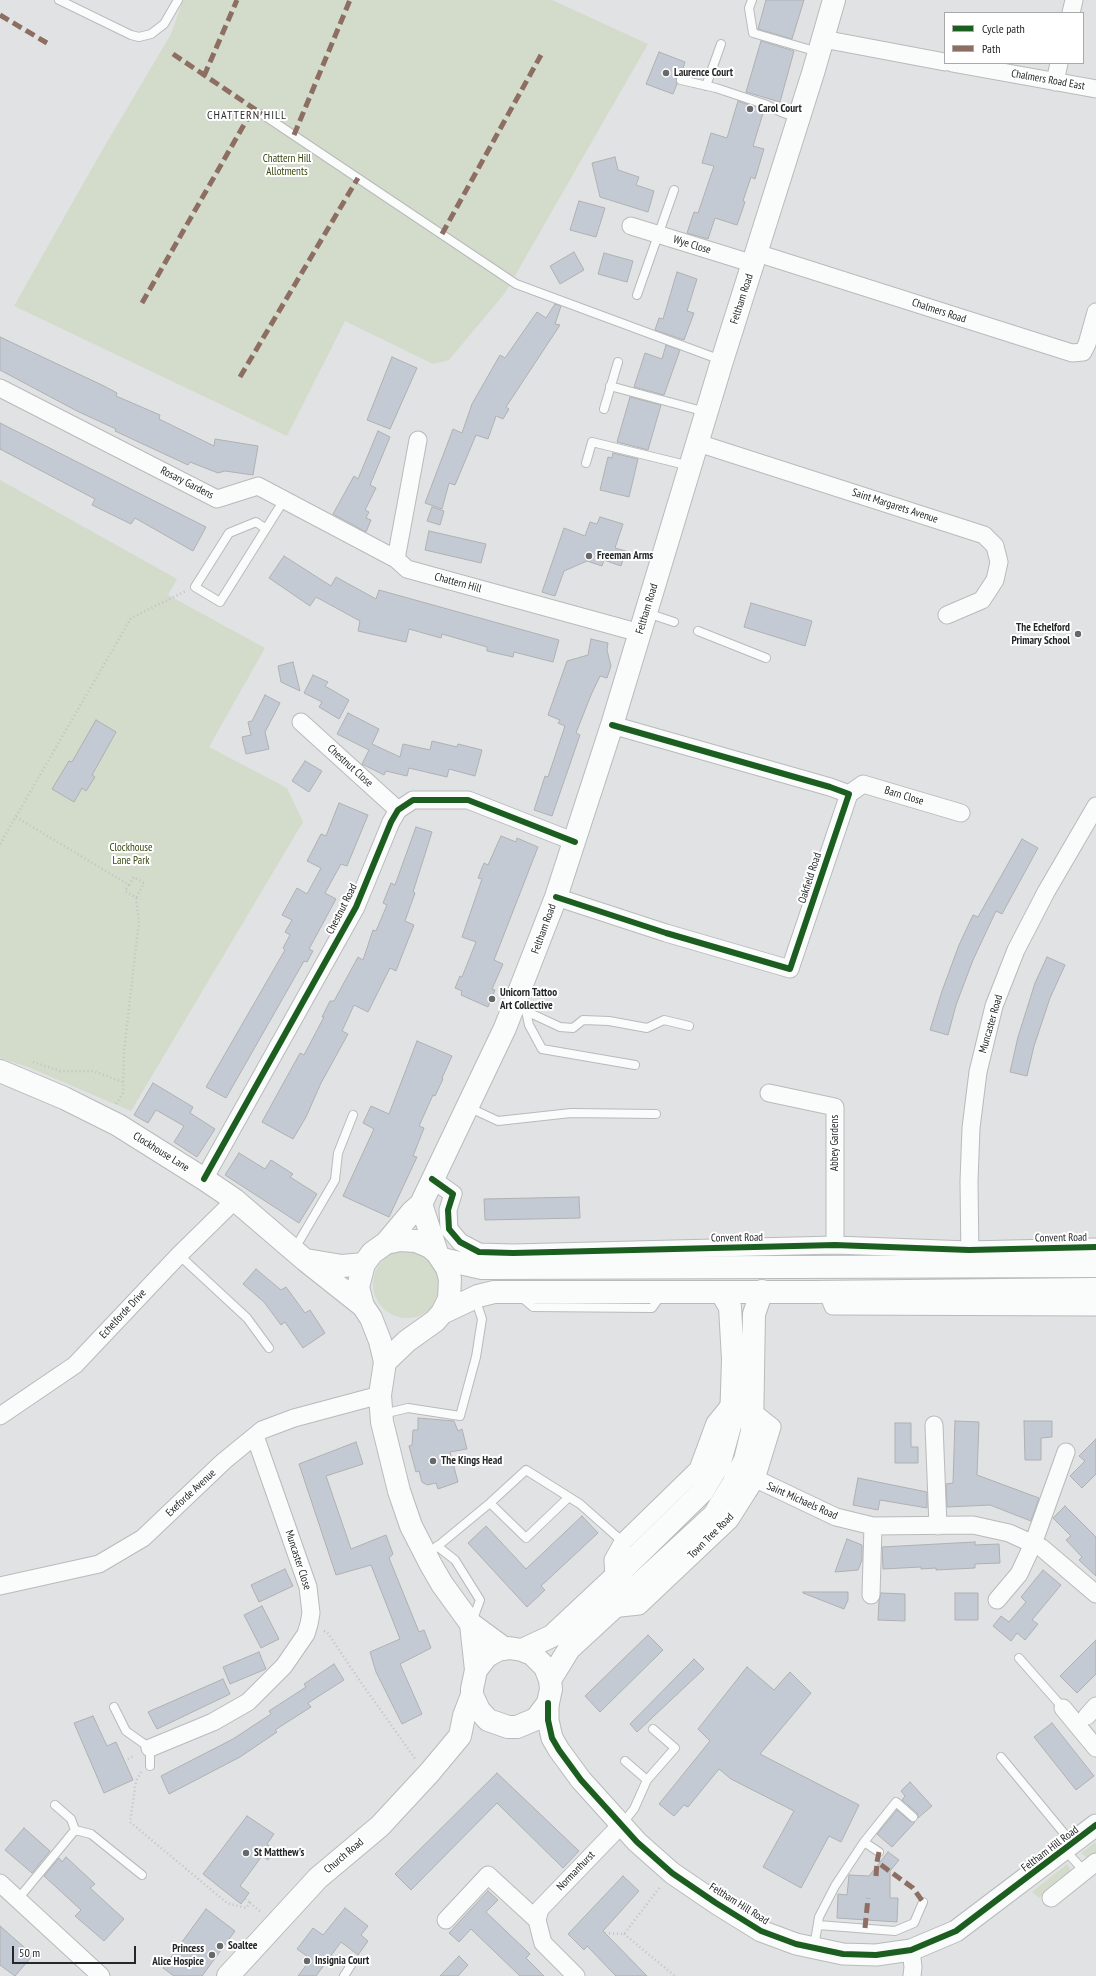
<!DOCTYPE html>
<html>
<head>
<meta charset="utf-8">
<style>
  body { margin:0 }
  #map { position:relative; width:1096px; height:1976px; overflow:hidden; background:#e1e2e3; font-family:"PT Sans Narrow",sans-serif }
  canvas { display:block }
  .legend { position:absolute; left:944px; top:12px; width:140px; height:52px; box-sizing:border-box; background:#fff; border:1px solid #a8a9a9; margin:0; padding:5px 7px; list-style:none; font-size:12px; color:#262728 }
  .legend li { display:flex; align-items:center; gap:8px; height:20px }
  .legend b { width:20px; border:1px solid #a8a9a9 }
  .scale { position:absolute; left:12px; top:1946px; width:124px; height:18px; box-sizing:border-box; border:2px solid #262728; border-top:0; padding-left:5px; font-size:12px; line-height:14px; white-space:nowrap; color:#262728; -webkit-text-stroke:3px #fff; paint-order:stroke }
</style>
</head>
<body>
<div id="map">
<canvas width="1096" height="1976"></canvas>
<ul class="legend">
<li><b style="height:5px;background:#1b5e20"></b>Cycle path</li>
<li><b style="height:5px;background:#8d6e63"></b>Path</li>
</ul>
<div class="scale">50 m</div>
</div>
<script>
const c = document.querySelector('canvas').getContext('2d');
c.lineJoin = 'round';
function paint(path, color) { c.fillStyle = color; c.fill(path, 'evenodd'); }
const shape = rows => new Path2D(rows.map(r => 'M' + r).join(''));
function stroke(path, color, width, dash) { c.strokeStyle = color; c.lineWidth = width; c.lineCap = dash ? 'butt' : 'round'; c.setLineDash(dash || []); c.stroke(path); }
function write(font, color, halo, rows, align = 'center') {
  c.font = font + ' "PT Sans Narrow",sans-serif'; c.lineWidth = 4; c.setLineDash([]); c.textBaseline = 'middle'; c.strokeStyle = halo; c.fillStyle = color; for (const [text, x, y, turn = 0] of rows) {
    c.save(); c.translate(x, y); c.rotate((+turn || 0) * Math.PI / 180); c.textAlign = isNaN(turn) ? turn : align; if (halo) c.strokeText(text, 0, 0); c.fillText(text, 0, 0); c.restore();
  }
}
const green = shape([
  [183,0,552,0,648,44,505,293,449,360,433,364,345,321,287,436,14,306,100,154,171,34],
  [0,480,177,579,168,595,265,648,209,747,287,788,303,822,131,1111,28,1067,0,1058],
  '373 1284a34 34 0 1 1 68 0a34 34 0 1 1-68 0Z',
  [1096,1842,1096,1855,1087,1858,1081,1853],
  [1067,1864,1070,1868,1070,1874,1039,1898,1032,1892]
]);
const building = shape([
  [766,0,804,0,792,39,758,29,766,0],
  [761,41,794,51,780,102,746,92,761,41],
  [659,52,685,62,681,75,676,78,677,84,673,94,646,84,659,52],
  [738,101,764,110,753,146,764,149,755,179,751,177,743,201,745,202,737,225,715,218,708,239,687,233,694,212,698,213,714,166,702,163,711,133,727,138,738,101],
  [615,157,618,170,639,177,636,185,654,191,648,212,600,197,592,163,615,157],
  [579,201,605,208,596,237,570,230,579,201],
  [574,252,584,270,560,284,550,266,574,252],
  [604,253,633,261,627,282,598,274,604,253],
  [677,272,697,279,687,311,694,313,684,340,655,330,659,318,663,319,677,272],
  [555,304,561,306,555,324,560,325,506,407,509,409,503,419,496,416,488,439,476,435,455,485,449,483,442,509,425,503,453,429,462,433,472,404,500,355,505,358,537,312,546,318,555,304],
  [0,337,104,386,117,393,116,396,160,415,159,419,214,446,215,439,258,446,253,475,225,471,218,473,190,462,188,465,115,431,116,429,77,411,0,370,0,337],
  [666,345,680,350,664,395,634,387,645,353,662,359,666,345],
  [392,357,417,368,390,429,367,420,392,357],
  [630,397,661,405,648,450,617,442,630,397],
  [0,423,206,527,193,551,135,518,131,524,92,505,95,499,0,449,0,423],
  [378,431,390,437,370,485,376,488,365,510,369,512,366,518,371,520,366,532,333,514,354,476,358,479,378,431],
  [613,453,638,459,629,497,600,490,608,457,612,458,613,453],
  [432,507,444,511,440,525,427,521,432,507],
  [600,517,623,524,615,548,626,551,621,566,604,560,602,566,587,561,564,571,555,596,542,592,564,528,585,536,590,522,597,524,600,517],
  [429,531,486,544,481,563,425,550,429,531],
  [284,556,331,586,336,577,376,599,379,590,559,640,553,662,514,652,513,657,487,651,487,647,442,634,441,638,409,629,406,642,358,631,360,621,316,597,310,606,269,578,284,556],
  [751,603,812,621,805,646,744,627,751,603],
  [591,639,608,643,607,650,611,666,607,678,600,676,591,695,576,733,580,735,552,816,534,810,545,776,548,777,565,726,558,723,560,720,548,715,567,661,588,655,591,639],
  [293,662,300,691,281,682,278,666,293,662],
  [313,675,328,682,325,686,349,700,339,719,319,707,322,702,304,693,313,675],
  [265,695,280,703,265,732,269,749,246,754,242,737,251,735,248,722,252,721,265,695],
  [348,713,379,729,372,744,400,757,403,744,430,750,432,741,457,747,458,744,482,750,475,776,449,769,447,777,409,768,407,776,386,771,384,775,362,764,369,750,337,734,348,713],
  [96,720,116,732,92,775,95,777,86,791,82,788,74,802,52,789,69,761,72,762,96,720],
  [305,761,322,771,309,792,292,781,305,761],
  [339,803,368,815,347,866,341,864,325,893,336,899,309,949,313,951,307,962,304,961,226,1098,206,1087,285,950,283,948,290,935,285,932,292,920,282,915,297,888,307,894,321,868,307,861,321,834,326,836,339,803],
  [416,827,432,832,413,892,415,893,405,921,414,925,401,958,396,971,390,968,368,1012,354,1005,342,1031,348,1034,321,1083,306,1117,293,1139,262,1122,300,1053,304,1055,324,1017,322,1017,330,1001,334,1001,358,957,363,960,373,930,376,931,387,905,383,903,391,883,395,885,416,827],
  [501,836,516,842,517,838,538,847,494,960,503,964,492,989,495,990,488,1007,461,995,462,991,455,988,460,976,462,977,476,942,462,937,482,879,478,878,484,863,488,865,501,836],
  [1022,839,1038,848,1002,914,996,911,973,960,956,1005,948,1035,930,1030,942,991,959,945,973,915,978,917,1022,839],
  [1047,957,1065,965,1050,998,1034,1046,1027,1076,1010,1072,1018,1037,1035,983,1047,957],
  [417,1041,452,1056,442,1078,443,1079,435,1096,433,1095,419,1126,424,1128,413,1156,417,1157,389,1217,343,1196,374,1129,363,1123,371,1106,389,1114,417,1041],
  [153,1083,193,1107,190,1113,215,1129,197,1157,174,1142,184,1126,156,1110,148,1123,134,1115,153,1083],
  [239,1153,265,1169,271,1160,293,1174,290,1177,317,1194,299,1223,225,1175,239,1153],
  [579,1197,580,1218,485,1220,484,1199,579,1197],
  [256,1269,281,1290,286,1287,305,1313,310,1310,325,1333,303,1348,285,1322,281,1325,264,1302,243,1284,256,1269],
  [418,1418,454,1421,458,1431,462,1429,467,1449,450,1452,458,1482,438,1489,436,1483,427,1485,422,1482,419,1471,416,1472,409,1446,412,1445,413,1430,418,1430,418,1418],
  [955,1421,979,1422,977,1475,1039,1498,1031,1521,990,1505,947,1507,946,1484,953,1483,955,1421],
  [1024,1421,1052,1421,1052,1437,1041,1438,1041,1460,1025,1460,1024,1421],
  [895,1423,911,1423,911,1447,918,1447,918,1463,895,1463,895,1423],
  [1096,1439,1096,1474,1082,1488,1070,1476,1085,1461,1079,1456,1096,1439],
  [356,1442,363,1464,326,1476,351,1549,386,1535,393,1554,389,1558,419,1632,424,1630,431,1648,400,1664,422,1714,402,1724,376,1672,370,1652,400,1639,371,1565,336,1575,299,1464,356,1442],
  [858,1478,927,1492,927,1508,880,1500,878,1510,853,1505,858,1478],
  [1065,1506,1096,1537,1096,1576,1079,1560,1082,1557,1066,1540,1071,1536,1053,1518,1065,1506],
  [582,1516,598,1533,541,1586,545,1590,527,1607,468,1543,486,1526,526,1569,582,1516],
  [847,1539,862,1545,862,1560,858,1570,835,1572,847,1539],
  [975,1542,975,1545,999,1544,1000,1563,975,1564,975,1568,936,1570,936,1568,921,1569,921,1567,883,1569,882,1547,975,1542],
  [285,1569,293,1586,259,1602,251,1585,285,1569],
  [1043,1570,1061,1585,1032,1620,1038,1624,1025,1640,1017,1633,1011,1641,993,1626,1001,1616,1009,1622,1026,1602,1021,1597,1043,1570],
  [803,1592,848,1592,848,1600,844,1609,803,1593,803,1592],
  [881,1593,905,1594,905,1621,878,1620,879,1601,881,1593],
  [955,1593,978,1593,978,1620,955,1620,955,1593],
  [262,1606,279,1639,261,1648,244,1615,262,1606],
  [648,1635,663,1650,600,1712,585,1696,648,1635],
  [1096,1640,1096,1674,1077,1693,1060,1676,1096,1640],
  [259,1652,266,1669,230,1684,223,1667,259,1652],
  [694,1659,704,1669,637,1732,630,1724,694,1659],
  [334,1664,344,1680,308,1703,311,1707,275,1730,277,1732,240,1757,169,1794,161,1776,233,1739,271,1714,269,1711,306,1687,304,1684,334,1664],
  [747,1667,774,1690,790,1672,811,1693,760,1754,859,1805,841,1842,829,1836,801,1888,763,1867,794,1811,731,1779,719,1769,688,1807,684,1805,674,1816,659,1804,710,1741,698,1729,747,1667],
  [223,1679,230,1694,157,1729,148,1712,223,1679],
  [93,1716,107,1746,116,1742,133,1780,104,1793,74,1723,93,1716],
  [1052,1723,1094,1776,1076,1790,1034,1737,1052,1723],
  [497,1773,579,1851,563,1868,497,1803,411,1890,395,1874,497,1773],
  [910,1782,932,1806,918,1818,917,1813,902,1800,905,1796,901,1791,910,1782],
  [897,1810,910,1821,915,1822,892,1847,877,1834,897,1810],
  [247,1816,274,1834,267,1844,274,1850,268,1860,262,1856,240,1886,249,1893,241,1904,203,1874,247,1816],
  [24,1828,50,1851,32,1873,5,1850,24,1828],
  [888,1852,899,1860,890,1871,890,1898,898,1898,897,1922,837,1918,838,1894,847,1895,849,1875,869,1876,888,1852],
  [66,1857,95,1884,90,1888,124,1919,104,1941,75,1916,81,1910,44,1876,59,1858,62,1862,66,1857],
  [623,1876,639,1891,603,1931,647,1976,616,1976,587,1946,584,1950,568,1934,623,1876],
  [488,1891,498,1900,486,1912,530,1954,526,1958,544,1976,520,1976,471,1929,459,1942,449,1933,488,1891],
  [345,1908,368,1926,361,1935,368,1941,358,1955,341,1942,316,1976,298,1976,311,1959,297,1949,313,1928,323,1935,345,1908],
  [206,1909,235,1931,202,1976,174,1976,163,1968,206,1909],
  [0,1926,33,1955,15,1976,0,1965,0,1926],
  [459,1956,468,1965,458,1976,440,1976,459,1956]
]);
const path = shape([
  [16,817,129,885,125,891,136,898,139,921,124,1051,123,1093,116,1104],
  [0,844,131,618,186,591],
  [129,885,134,877,144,883,136,898],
  [33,1062,60,1071,93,1071,123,1082],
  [324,1631,327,1632,360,1681,416,1760],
  [128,1759,135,1755],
  [141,1772,136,1781,130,1822,227,1903,246,1908,250,1903,262,1913],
  [245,1899,250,1903],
  [605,1933,624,1934,660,1887],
  [624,1934,675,1976]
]);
const service = shape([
  [59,0,131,35,139,37,151,34,164,24,178,0],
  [752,0,749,8,753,33,818,52],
  [681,80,716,88,767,105,781,112,798,118],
  [706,86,721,44],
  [262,114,516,284,721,360],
  [637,295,674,190],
  [610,386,706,412],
  [604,409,618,362],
  [586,463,592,442,690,466],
  [266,529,256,522,229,533,195,587,220,602,284,500],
  [647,613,674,622],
  [698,631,766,658],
  [515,1006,560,1027,573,1028,583,1020,609,1021,647,1028,664,1020,689,1026],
  [526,1011,529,1025,542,1049,635,1065],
  [468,1107,498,1121,571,1113,656,1114],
  [294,1250,335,1180,338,1153,353,1115],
  [179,1255,247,1318,269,1348],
  [521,1297,533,1307,652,1308,662,1294],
  [383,1414,408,1408,460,1416,476,1357,482,1319,475,1298],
  [490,1503,526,1538,569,1497],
  [437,1546,455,1560,480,1600,472,1622],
  [427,1555,490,1503,526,1470,580,1504,623,1542],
  [1019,1658,1063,1708],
  [114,1707,126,1731,150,1748,150,1766],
  [1001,1757,1072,1843],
  [625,1761,647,1780],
  [55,1805,71,1819,75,1830,91,1834,142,1875],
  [622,1824,634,1809,647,1780,675,1748,653,1729],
  [864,1842,879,1852],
  [1065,1850,1084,1871],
  [18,1899,75,1830],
  [818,1925,895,1931,914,1923,923,1902],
  [814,1947,819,1917,835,1886,864,1842,896,1802,913,1817],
  [344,1976,351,1965]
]);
const minor = shape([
  [1071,13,1074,0],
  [823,39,945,62],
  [952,63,1096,89],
  [1055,82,1059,63],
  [631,226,754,264],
  [757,253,1072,353,1083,352,1087,344,1096,312],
  [0,388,217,499,258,486,396,559],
  [418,440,396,559,407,569,640,633],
  [698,443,984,535,995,546,999,562,995,580,982,600,947,615],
  [301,722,398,810],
  [849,794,863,784,961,813],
  [556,897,666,933,790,969,849,794,830,787,612,725],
  [769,1093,835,1107,835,1245],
  [204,1179,356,907,391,822,398,810,413,800,468,800,575,842],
  [432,1179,453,1194,448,1210,449,1229,460,1242,479,1252,513,1253,835,1245,969,1250,1096,1247],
  [970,1261,969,1181,971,1128,978,1072,994,1006,1016,950,1046,892,1096,806],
  [827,1291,833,1306,1096,1307],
  [0,1416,75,1365,179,1255,235,1200],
  [934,1425,938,1526],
  [756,1479,836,1517,873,1526,973,1525,1009,1533,1042,1548,1096,1594],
  [614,1578,613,1560,623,1542,698,1469,715,1423,732,1402],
  [0,1586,99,1564,143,1538,224,1461,262,1430,294,1418,380,1395],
  [871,1595,873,1526],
  [997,1600,1019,1574,1033,1544,1066,1452],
  [611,1609,639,1606,730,1520,756,1479,772,1427,752,1411],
  [1063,1708,1096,1748],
  [1087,1716,1096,1706],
  [150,1748,213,1722,248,1702,284,1666,306,1634,309,1624,311,1613,308,1587,255,1436],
  [0,1883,101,1976],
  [1051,1898,1096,1862],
  [446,1920,488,1875,537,1920],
  [911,1950,913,1967,912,1976],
  [576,1976,543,1943,537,1920,540,1909,621,1825]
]);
const tertiary = shape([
  [548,1703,548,1720,552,1738,559,1750,581,1780,637,1842,672,1873,716,1903,761,1931,796,1944,843,1954,876,1955,911,1950,956,1931,1096,1825]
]);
const secondary = shape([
  [0,1071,64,1098,118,1125,204,1179,235,1200,305,1260,363,1306],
  [421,1204,437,1253],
  [386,1243,412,1212,421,1204,505,1028,556,897,612,725,722,361,813,73,834,0],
  [442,1259,482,1268,1096,1266],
  [306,1260,342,1266,364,1264],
  [442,1313,478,1296,494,1292,814,1292,1096,1289],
  [385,1362,407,1341,435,1321,442,1313,449,1299,450,1279,447,1268,437,1253,430,1247,416,1241,400,1240,386,1243,372,1253,364,1264,358,1287,363,1306,371,1318,380,1341,385,1362,380,1395,382,1422,399,1491,411,1526,431,1565,442,1584,471,1624,505,1649],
  [471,1624,476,1670,472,1689,472,1695,479,1710,488,1720,508,1727,517,1727,536,1719,548,1703,551,1689,550,1680,545,1667,532,1654,522,1650,509,1648,498,1650,487,1656,476,1670],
  [522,1650,552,1636,614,1578,702,1492,720,1462,731,1422,733,1359,730,1307,721,1292],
  [550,1680,569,1649,714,1515,733,1484,745,1460,752,1431,754,1314,762,1291],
  [228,1976,318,1878,380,1826,430,1772,460,1736,464,1716,472,1695]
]);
const quiet = shape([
  [0,15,47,43],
  [173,54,262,114],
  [204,76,237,0],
  [294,135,350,0],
  [442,234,541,55],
  [142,303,253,109],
  [240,377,358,178],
  [879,1852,877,1862,913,1888,923,1902],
  [876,1876,877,1862],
  [865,1928,868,1898]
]);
const cycleway = shape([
  [556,897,666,933,790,969,849,794,830,787,612,725],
  [204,1179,356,907,391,822,398,810,413,800,468,800,575,842],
  [432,1179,453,1194,448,1210,449,1229,460,1242,479,1252,513,1253,835,1245,969,1250,1096,1247],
  [548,1703,548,1720,552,1738,559,1750,581,1780,637,1842,672,1873,716,1903,761,1931,796,1944,843,1954,876,1955,911,1950,956,1931,1096,1825]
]);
const markers = [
  [666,73,4,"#676869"],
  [750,109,4,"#676869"],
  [589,556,4,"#676869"],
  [1078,634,4,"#676869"],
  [492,999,4,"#676869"],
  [433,1461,4,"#676869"],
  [246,1853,4,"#676869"],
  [220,1946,4,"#676869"],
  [212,1955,4,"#676869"],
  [307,1961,4,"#676869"]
];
const poiNames = [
  ["Laurence Court",674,73],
  ["Carol Court",758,109],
  ["Freeman Arms",597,556],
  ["The Echelford",1070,628,"right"],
  ["Primary School",1070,641,"right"],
  ["Unicorn Tattoo",500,993],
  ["Art Collective",500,1006],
  ["The Kings Head",441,1461],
  ["St Matthew's",254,1853],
  ["Soaltee",228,1946],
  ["Princess",204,1949,"right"],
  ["Alice Hospice",204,1962,"right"],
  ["Insignia Court",315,1961]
];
const streetNames = [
  ["Chalmers Road East",1048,80,10],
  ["Wye Close",692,245,17],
  ["Feltham Road",742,299,-72],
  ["Chalmers Road",939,311,18],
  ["Rosary Gardens",187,483,27],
  ["Saint Margarets Avenue",895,506,18],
  ["Chattern Hill",458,583,15],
  ["Feltham Road",647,609,-73],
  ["Chestnut Close",350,766,42],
  ["Barn Close",904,796,17],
  ["Oakfield Road",810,878,-72],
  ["Chestnut Road",342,909,-63],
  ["Feltham Road",544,929,-70],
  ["Muncaster Road",991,1024,-74],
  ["Abbey Gardens",835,1143,-90],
  ["Clockhouse Lane",161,1152,32],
  ["Convent Road",737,1238,-1],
  ["Convent Road",1061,1238,-1],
  ["Echelforde Drive",123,1314,-47],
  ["Exeforde Avenue",191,1493,-43],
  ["Saint Michaels Road",802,1501,24],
  ["Town Tree Road",711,1536,-45],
  ["Muncaster Close",298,1560,72],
  ["Feltham Hill Road",1050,1849,-37],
  ["Church Road",344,1856,-40],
  ["Normanhurst",576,1871,-46],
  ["Feltham Hill Road",739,1904,32]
];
const parkNames = [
  ["Chattern Hill",287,159],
  ["Allotments",287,172],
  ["Clockhouse",131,848],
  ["Lane Park",131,861]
];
const neighbourhoodNames = [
  ["CHATTERN HILL",247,116]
];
paint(green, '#d3dbca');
paint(building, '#c4cad4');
stroke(building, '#afb0b1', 1);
stroke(service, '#b9babb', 10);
stroke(minor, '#b9babb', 19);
stroke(tertiary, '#b9babb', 23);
stroke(secondary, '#b9babb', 24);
stroke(path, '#c2c2c2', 2.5, [1, 3]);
stroke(service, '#fafbfb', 8);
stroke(minor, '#fafbfb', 17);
stroke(tertiary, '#fafbfb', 21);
stroke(secondary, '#fafbfb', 22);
stroke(quiet, '#8d6e63', 5, [10, 5]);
stroke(cycleway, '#1b5e20', 6);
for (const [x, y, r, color] of markers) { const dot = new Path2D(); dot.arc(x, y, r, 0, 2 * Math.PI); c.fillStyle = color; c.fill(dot); stroke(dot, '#fff', 1.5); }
write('bold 11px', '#262728', '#fff', poiNames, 'left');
write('11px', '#262728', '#fff', streetNames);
write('11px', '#34460e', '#fff', parkNames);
c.letterSpacing = '1px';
write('12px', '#2c2d2f', '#fff', neighbourhoodNames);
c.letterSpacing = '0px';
</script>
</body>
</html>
